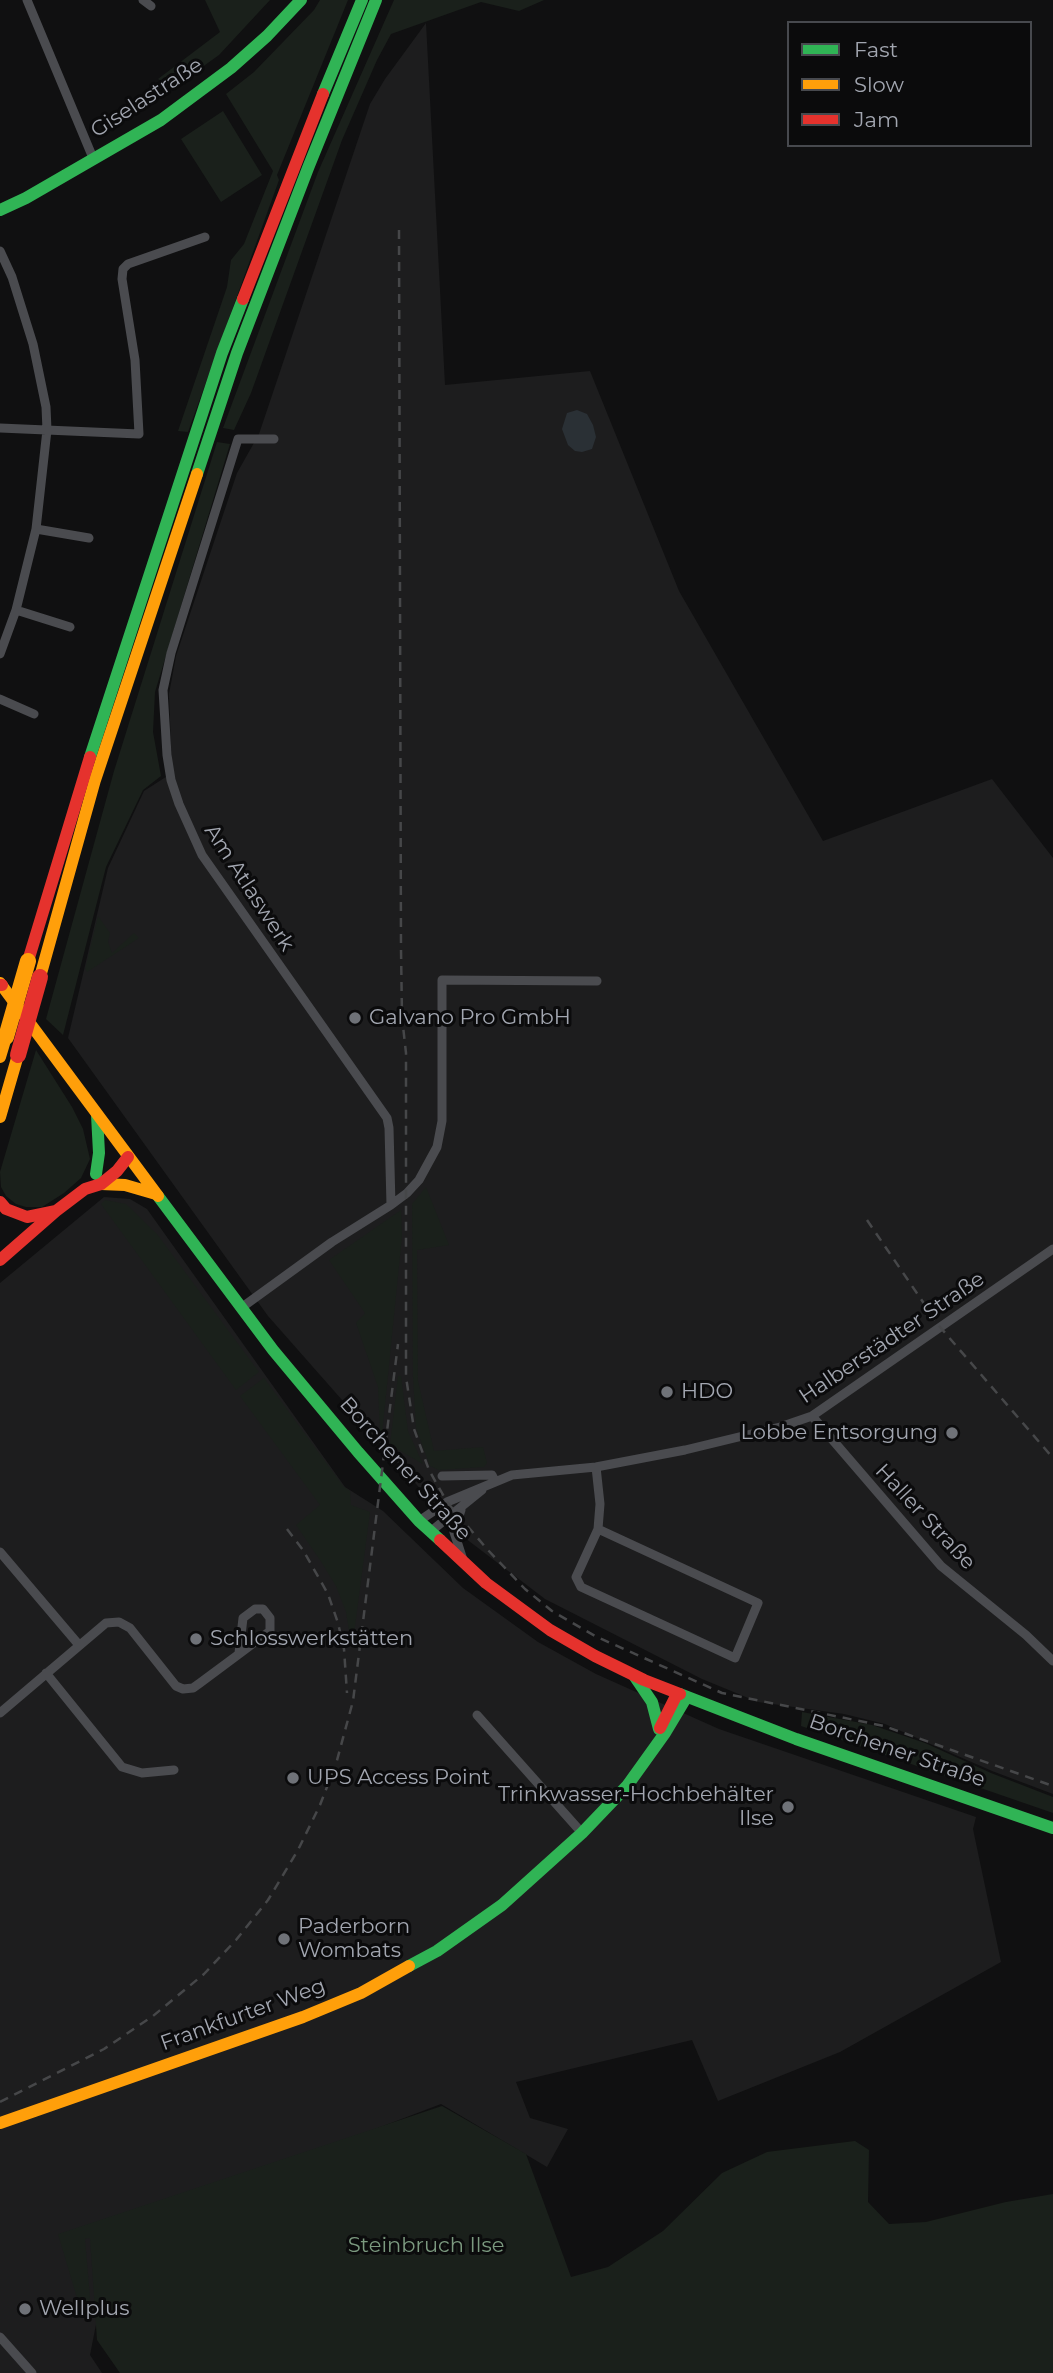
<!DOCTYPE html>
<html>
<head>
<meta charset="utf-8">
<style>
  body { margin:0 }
  #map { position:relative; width:1053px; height:2373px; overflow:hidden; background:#101011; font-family:Montserrat,sans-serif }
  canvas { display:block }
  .legend { position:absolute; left:787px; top:21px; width:245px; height:126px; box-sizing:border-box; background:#0b0b0c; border:2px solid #47494e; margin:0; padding:9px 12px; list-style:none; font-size:21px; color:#a2a6b0 }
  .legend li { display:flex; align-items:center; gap:14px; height:35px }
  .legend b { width:35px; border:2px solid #47494e }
</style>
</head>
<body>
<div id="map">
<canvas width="1053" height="2373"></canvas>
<ul class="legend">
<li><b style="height:9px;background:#30b455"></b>Fast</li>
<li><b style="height:9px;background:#ff9f0a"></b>Slow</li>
<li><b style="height:9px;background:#e5322d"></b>Jam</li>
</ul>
</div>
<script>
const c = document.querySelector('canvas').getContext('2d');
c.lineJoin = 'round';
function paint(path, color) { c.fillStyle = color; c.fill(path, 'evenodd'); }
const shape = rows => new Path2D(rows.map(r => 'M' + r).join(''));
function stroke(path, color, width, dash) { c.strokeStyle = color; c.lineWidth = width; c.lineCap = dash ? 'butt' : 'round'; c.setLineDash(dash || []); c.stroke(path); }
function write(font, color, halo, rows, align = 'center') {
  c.font = font + ' Montserrat,sans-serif'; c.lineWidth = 6; c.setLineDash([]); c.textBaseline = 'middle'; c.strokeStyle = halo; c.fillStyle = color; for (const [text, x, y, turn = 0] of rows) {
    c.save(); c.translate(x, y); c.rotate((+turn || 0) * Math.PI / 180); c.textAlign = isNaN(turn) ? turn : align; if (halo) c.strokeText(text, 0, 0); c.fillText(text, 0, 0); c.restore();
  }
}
const built = shape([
  [426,23,445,385,590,371,679,591,823,841,992,779,1053,858,1053,1794,992,1771,885,1724,844,1714,758,1702,702,1679,545,1599,461,1535,268,1316,68,1038,108,868,144,791,172,773,169,694,176,656,237,473,259,434,370,104,385,79],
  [104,1197,130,1199,147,1209,345,1487,383,1511,463,1588,538,1642,596,1674,719,1729,976,1817,973,1829,1001,1962,840,2052,718,2101,692,2040,516,2082,530,2118,568,2129,547,2167,441,2104,115,2228,90,2355,102,2373,0,2373,0,1283]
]);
const green = shape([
  [205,0,270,0,219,55,173,88,158,79,220,32],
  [320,0,348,0,277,175,279,180,188,432,178,431,227,287,231,260,244,244,273,171,226,94,254,72,314,10],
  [394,0,544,0,519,11,481,2,391,34,377,60,342,140,251,393,234,430,223,428,318,172],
  [223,111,262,175,221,202,181,139],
  [217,442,230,444,155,692,153,732,161,776,143,790,106,867,63,1035,46,1019,114,771],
  [98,916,110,933,108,942,112,953,134,933,139,938,87,972,85,969],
  [36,1050,72,1107,83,1129,90,1159,81,1178,64,1193,42,1207,26,1207,16,1204,6,1196,1,1187,0,1172],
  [426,1187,449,1245,417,1250,418,1381,434,1451,483,1447,487,1463,484,1467,439,1470,430,1466,416,1428,413,1377,412,1204],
  [105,1200,126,1204,157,1234,259,1372,236,1390,101,1204],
  [401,1210,402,1236,382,1435,380,1433,378,1387,356,1323,365,1313,329,1260],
  [398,1376,401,1376,408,1431,423,1464,390,1445],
  [264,1378,344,1487,350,1491,351,1505,370,1512,352,1649,346,1612,336,1586,320,1560,296,1525,320,1505,240,1396],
  [802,1712,872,1725,925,1743,991,1773,1053,1797,1053,1813,801,1726],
  [442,2106,526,2154,571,2277,608,2267,663,2231,722,2173,767,2152,855,2141,869,2150,868,2202,889,2224,926,2222,1006,2202,1053,2194,1053,2373,120,2373,97,2340,90,2238,85,2239,90,2298,89,2311,83,2318,58,2234]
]);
const water = shape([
  [577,410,587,414,593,425,596,437,592,449,582,452,575,451,568,445,562,429,567,413]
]);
const street = shape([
  [27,0,93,158],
  [143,0,151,6],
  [0,251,12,277,33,344,46,407,47,430,36,529,16,610,0,654],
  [0,428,139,434,135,360,122,279,123,269,128,264,205,237],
  [36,529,89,538],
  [16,610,70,627],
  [0,699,34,714],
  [391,1205,407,1193,419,1180,437,1147,442,1121,442,980,597,981],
  [241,1308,332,1242,391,1205,389,1128,387,1118,202,855,179,804,171,780,167,755,163,690,171,653,238,439,274,439],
  [812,1416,941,1566,1026,1635,1053,1661],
  [596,1467,600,1504,598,1529,576,1577,581,1587,735,1658,758,1603,598,1529],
  [442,1476,492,1475,495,1481],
  [461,1510,454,1532,463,1560],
  [419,1521,447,1502,512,1475,596,1467,685,1450,780,1427,812,1416,1053,1249],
  [430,1532,482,1490],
  [0,1552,79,1645],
  [46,1673,122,1767,142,1773,174,1770],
  [0,1713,106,1623,119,1622,130,1628,176,1686,183,1689,193,1688,200,1683,270,1631,270,1618,263,1609,255,1609,243,1618,239,1653],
  [477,1715,582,1833],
  [0,2337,32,2373]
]);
const fast = shape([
  [323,94,362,0],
  [0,210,26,198,161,120,231,68,267,36,301,0],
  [197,474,237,353,308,168,376,0],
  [90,757,222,353,243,299],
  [96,1174,99,1153,97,1115],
  [158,1196,273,1350,358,1452,419,1521,440,1540],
  [635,1677,652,1702,659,1729],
  [680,1694,796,1739,1053,1828],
  [409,1966,437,1951,502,1905,582,1833,627,1786,665,1733,686,1698]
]);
const slow = shape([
  [40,977,95,780,197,474],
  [0,983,158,1196],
  [0,1057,6,1037],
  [0,1117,18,1055],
  [101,1184,125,1185,156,1194],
  [0,2123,303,2017,361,1993,409,1966]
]);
const jam = shape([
  [243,299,323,94],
  [28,961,90,757],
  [0,985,2,985],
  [0,1202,6,1209,27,1217,56,1211],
  [0,1260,56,1211,85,1189,101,1184,117,1171,128,1157],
  [440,1540,486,1583,550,1630,595,1656,644,1680,680,1694],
  [660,1728,677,1694]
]);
const rail = shape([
  [399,230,401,949,402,1017,406,1053,406,1377,414,1429,429,1470,447,1502,487,1549,525,1589,552,1611,595,1636,722,1693,884,1726,1053,1786],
  [867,1220,940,1327,1053,1458],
  [287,1529,303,1550,328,1594,338,1623,344,1649,347,1693],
  [0,2102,104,2049,153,2016,204,1974,236,1940,268,1900,298,1850,320,1805,336,1764,353,1701,398,1344]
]);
const slowBridge = shape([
  [6,1037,28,961]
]);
const jamBridge = shape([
  [18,1055,40,977]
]);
const markers = [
  [355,1018,7,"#6f7278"],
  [667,1392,7,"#6f7278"],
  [952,1433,7,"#6f7278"],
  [196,1639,7,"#6f7278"],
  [293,1778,7,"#6f7278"],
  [788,1807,7,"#6f7278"],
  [284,1939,7,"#6f7278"],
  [25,2309,7,"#6f7278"]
];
const streetNames = [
  ["Giselastraße",147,98,-33],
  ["Am Atlaswerk",249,888,57],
  ["Halberstädter Straße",892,1338,-34],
  ["Borchener Straße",405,1469,48],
  ["Haller Straße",925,1517,47],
  ["Borchener Straße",897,1751,19],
  ["Frankfurter Weg",243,2015,-20]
];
const poiNames = [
  ["Galvano Pro GmbH",369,1018],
  ["HDO",681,1392],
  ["Lobbe Entsorgung",938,1433,"right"],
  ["Schlosswerkstätten",210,1639],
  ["UPS Access Point",307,1778],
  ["Trinkwasser-Hochbehälter",774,1795,"right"],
  ["Ilse",774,1819,"right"],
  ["Paderborn",298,1927],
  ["Wombats",298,1951],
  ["Wellplus",39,2309]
];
const parkNames = [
  ["Steinbruch Ilse",426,2246]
];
paint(built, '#1d1d1e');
paint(green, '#1a201b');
paint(water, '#2a3035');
stroke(street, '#4a4b4f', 9);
stroke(fast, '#30b455', 12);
stroke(slow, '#ff9f0a', 12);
stroke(jam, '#e5322d', 12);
stroke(rail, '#464749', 2.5, [9, 7]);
stroke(slowBridge, '#ff9f0a', 16);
stroke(jamBridge, '#e5322d', 16);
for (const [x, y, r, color] of markers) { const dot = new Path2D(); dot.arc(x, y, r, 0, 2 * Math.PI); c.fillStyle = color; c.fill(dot); stroke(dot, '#0b0b0c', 2.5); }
write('21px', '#a2a6b0', '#0b0b0c', streetNames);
write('21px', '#a2a6b0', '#0b0b0c', poiNames, 'left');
write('21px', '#7b997f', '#0b0b0c', parkNames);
</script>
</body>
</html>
